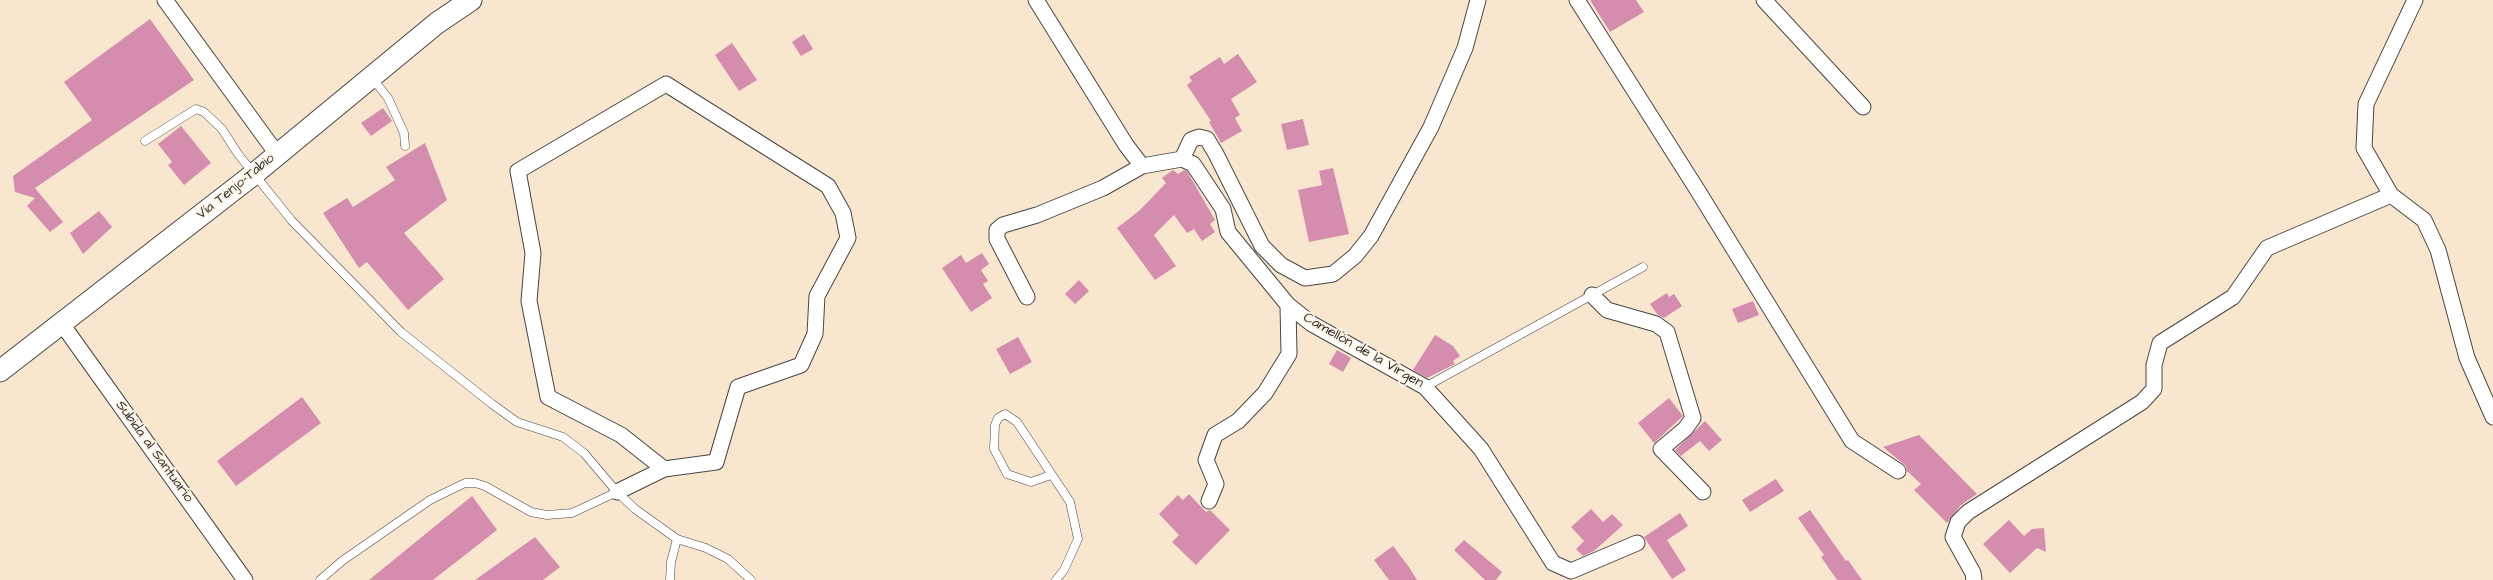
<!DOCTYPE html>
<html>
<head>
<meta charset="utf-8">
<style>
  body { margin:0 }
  canvas { display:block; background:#f8e6ce }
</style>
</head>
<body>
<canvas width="2493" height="580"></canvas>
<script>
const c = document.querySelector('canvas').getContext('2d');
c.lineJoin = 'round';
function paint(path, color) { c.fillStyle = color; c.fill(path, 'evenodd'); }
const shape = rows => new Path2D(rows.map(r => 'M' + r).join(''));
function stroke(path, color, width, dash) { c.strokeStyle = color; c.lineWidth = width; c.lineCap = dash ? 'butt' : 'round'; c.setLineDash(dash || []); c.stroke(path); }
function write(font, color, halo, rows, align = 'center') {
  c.font = font + ' "Architects Daughter",sans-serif'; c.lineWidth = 4; c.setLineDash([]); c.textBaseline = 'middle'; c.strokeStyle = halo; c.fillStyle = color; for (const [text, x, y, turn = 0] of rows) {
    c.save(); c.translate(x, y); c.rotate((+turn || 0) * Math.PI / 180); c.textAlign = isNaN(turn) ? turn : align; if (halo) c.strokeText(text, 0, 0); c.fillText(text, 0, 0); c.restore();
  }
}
const building = shape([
  [1590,0,1636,0,1644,12,1610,32],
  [150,19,194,80,35,188,63,222,50,232,27,206,35,198,15,192,13,176,92,120,64,82],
  [804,34,813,49,801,56,792,42],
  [732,43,757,80,739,91,715,55],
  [1238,54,1257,82,1231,99,1240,115,1235,118,1242,131,1221,143,1209,122,1211,121,1187,85,1192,81,1189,77,1220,57,1224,64],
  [383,108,392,121,371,136,361,123],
  [1303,119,1309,145,1287,150,1281,124],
  [181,126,211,163,184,185,168,165,172,162,158,144],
  [425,143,447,200,404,233,444,279,408,310,367,262,359,268,323,213,347,198,353,207,395,180,386,167],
  [1333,168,1349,234,1309,242,1298,190,1322,185,1319,171],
  [1173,170,1178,174,1184,170,1187,171,1215,220,1210,224,1215,232,1202,241,1194,229,1187,233,1174,215,1154,235,1176,266,1155,280,1117,228,1140,210,1166,183,1162,178],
  [99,211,112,227,83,254,70,233],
  [982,253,989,264,981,270,988,281,983,284,992,298,971,312,942,268,961,255,966,263],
  [1079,280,1089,291,1075,304,1065,294],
  [1667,293,1669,297,1674,294,1682,306,1664,318,1657,314,1650,304],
  [1753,301,1759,315,1738,323,1732,309],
  [1435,335,1453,346,1460,356,1453,361,1455,364,1427,378,1413,370],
  [1018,337,1032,362,1010,374,996,349],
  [1337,350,1351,358,1343,372,1329,364],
  [302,397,321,423,236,486,217,461],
  [1669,398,1683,416,1654,443,1638,423],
  [1705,421,1722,440,1709,451,1700,441,1681,456,1675,450],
  [1919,435,1977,494,1961,505,1947,523,1914,490,1921,484,1907,471,1906,466,1883,447],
  [1776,479,1784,491,1750,512,1742,500],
  [1189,494,1206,512,1210,510,1230,530,1196,565,1172,542,1179,535,1159,514,1178,495,1183,500],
  [472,496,497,530,433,580,369,580],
  [1591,509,1603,522,1612,514,1623,525,1594,551,1583,556,1576,549,1584,541,1571,527],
  [1810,510,1846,561,1848,560,1862,580,1837,580,1821,557,1824,555,1798,518],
  [1680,513,1688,526,1667,540,1686,570,1672,579,1644,537],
  [2009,520,2024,536,2032,529,2044,528,2046,552,2037,548,2010,573,1983,544],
  [535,537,560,567,543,580,475,580],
  [1464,540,1502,572,1496,580,1485,580,1454,550],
  [1393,546,1409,567,1417,580,1389,580,1374,560]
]);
const lane = shape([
  [372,78,388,98,404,133,405,146],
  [145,141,196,109,204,112,222,129,238,154,292,221,401,332,492,404,517,422,563,437,584,453,617,492,635,509,677,539,706,548,728,559,751,580],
  [1425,387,1643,267],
  [1051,475,1031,482,1007,474,994,449,995,425,998,418,1005,414,1017,422,1070,502,1078,539,1064,570,1056,580],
  [320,580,342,561,430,500,465,483,475,483,485,486,531,512,547,515,572,513,617,492],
  [670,580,671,562,677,539]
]);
const street = shape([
  [165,0,277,154],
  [1036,0,1126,145,1142,166],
  [1577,0,1698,191,1852,441,1898,471],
  [1764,0,1863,107],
  [2415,0,2366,104,2364,148,2391,195,2424,220,2438,250,2467,358,2493,417],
  [1182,159,1191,140,1199,137,1207,139,1216,154,1262,246,1281,265,1305,278,1333,274,1355,256,1371,236,1431,127,1465,48,1478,0],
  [1592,295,1607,310,1656,324,1667,332,1693,418,1685,429,1661,449,1703,492],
  [1027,297,997,239,997,230,1003,225,1037,215,1103,188,1142,166,1182,159,1193,164,1223,209,1228,232,1288,305,1312,324,1425,387,1481,449,1553,563,1571,571,1637,543],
  [62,324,245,580],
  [617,492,664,469,716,462,738,387,801,365,815,334,817,296,848,238,843,213,828,186,666,84,518,171,533,253,529,301,548,397,621,435,664,469],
  [1209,501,1216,484,1206,460,1215,435,1238,421,1265,393,1289,354,1288,305],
  [1974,580,1973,573,1953,537,1958,522,1968,512,2142,402,2154,389,2154,365,2160,343,2233,297,2267,248,2391,195]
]);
const secondary = shape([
  [0,371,254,174,437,23,471,0]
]);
const streetNames = [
  ["Vía Tenjo-Tabio",236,187,-39],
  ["Camellón de la Virgen",1363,351,30],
  ["Subida al Santuario",154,452,54]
];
paint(building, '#d58dae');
stroke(lane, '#4a4743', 9);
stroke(street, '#4a4743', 17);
stroke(secondary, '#4a4743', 23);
stroke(lane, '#fff', 8);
stroke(street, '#fff', 15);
stroke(secondary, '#fff', 21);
write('14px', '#2b2b2b', '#fcf5e5', streetNames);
</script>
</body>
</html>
